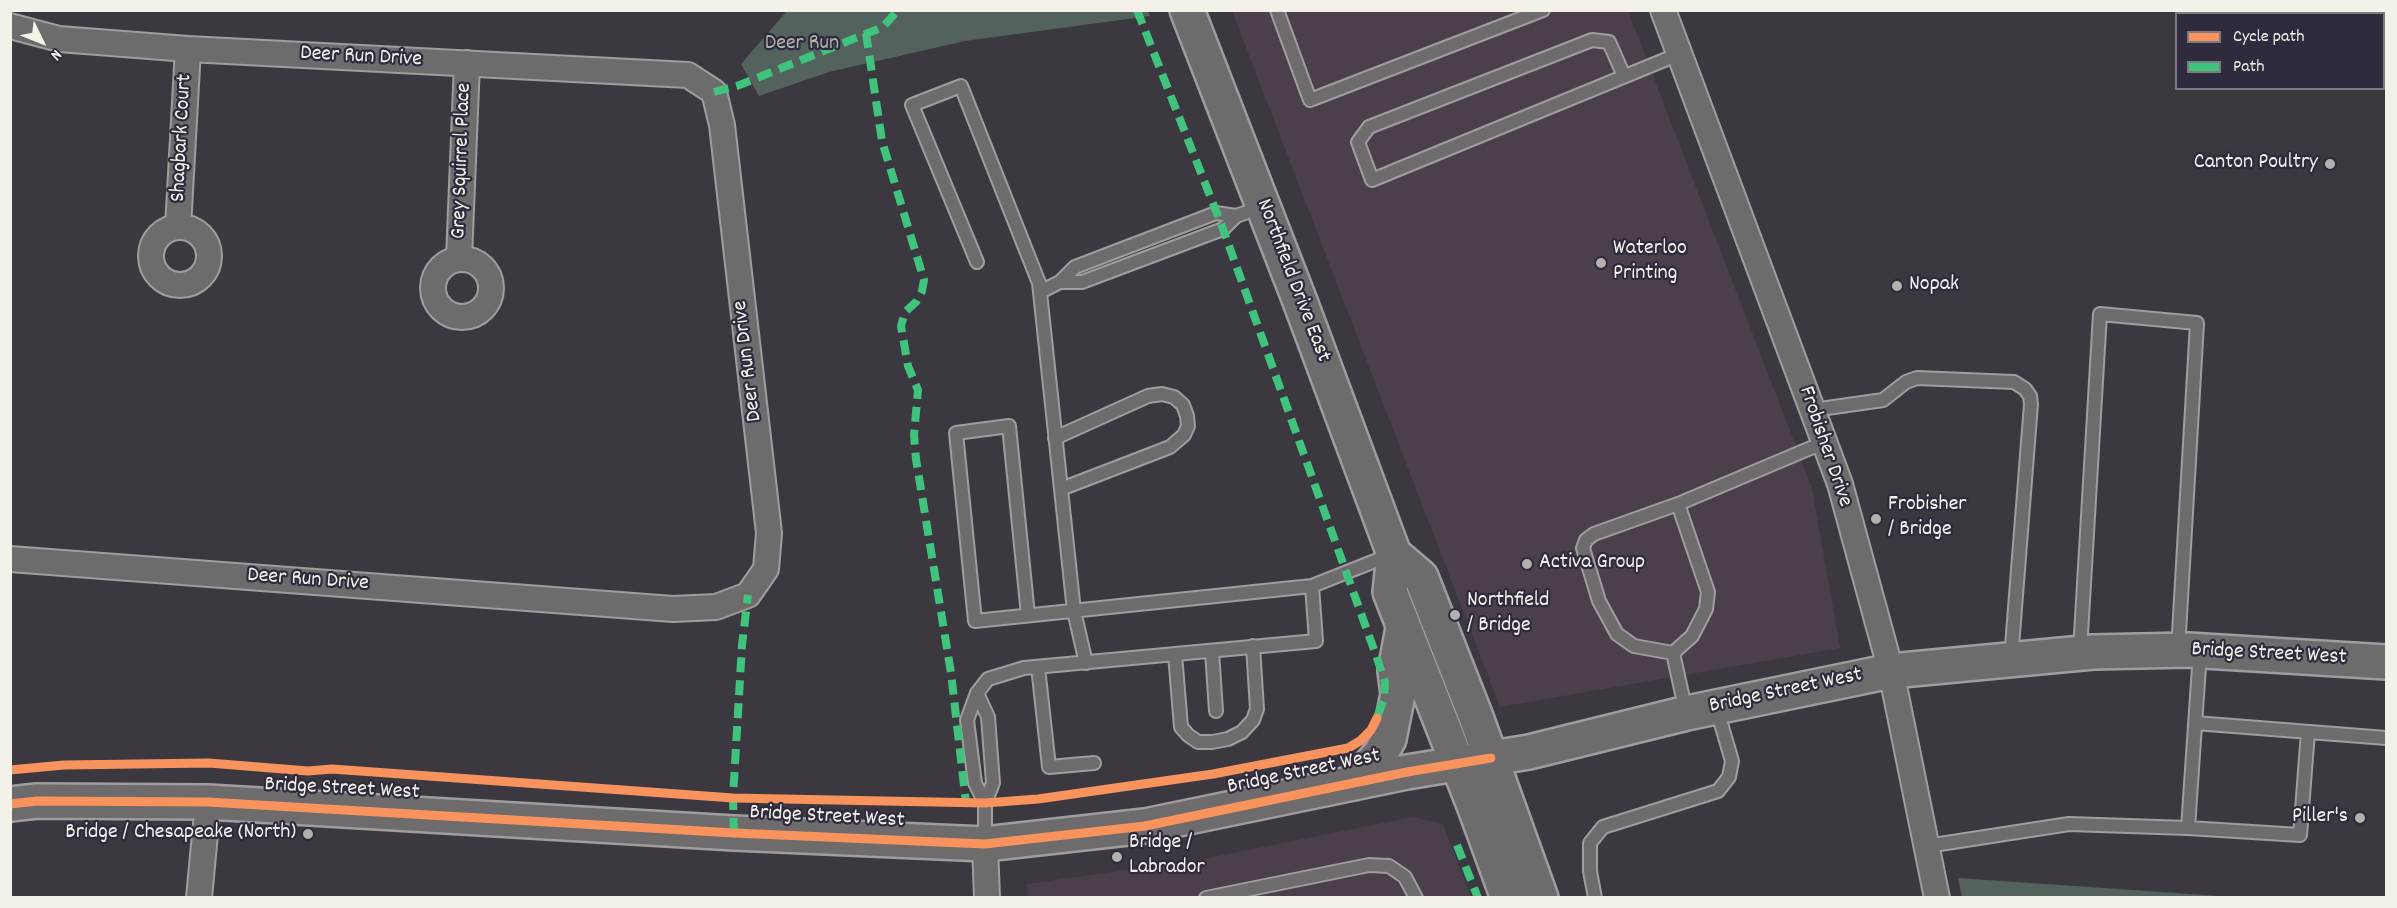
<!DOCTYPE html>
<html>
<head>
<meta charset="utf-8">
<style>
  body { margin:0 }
  #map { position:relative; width:2397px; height:908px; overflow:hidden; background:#3c3840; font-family:Dekko,sans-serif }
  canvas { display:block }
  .frame { position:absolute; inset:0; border:12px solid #f4f1e8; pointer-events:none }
  .legend { position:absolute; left:2175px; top:12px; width:210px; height:78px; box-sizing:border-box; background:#2f2a3d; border:2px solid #7e7a81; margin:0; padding:8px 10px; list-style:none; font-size:18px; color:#f4f1e8 }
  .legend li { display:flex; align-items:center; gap:12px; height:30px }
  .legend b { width:30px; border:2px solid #7e7a81 }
  .north { position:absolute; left:12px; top:12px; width:60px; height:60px; -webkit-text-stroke:4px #2f2a3d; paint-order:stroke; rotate:133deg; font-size:16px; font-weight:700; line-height:24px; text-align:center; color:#f4f1e8 }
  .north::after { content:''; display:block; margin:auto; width:21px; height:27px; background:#f4f1e8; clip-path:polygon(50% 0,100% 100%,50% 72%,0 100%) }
</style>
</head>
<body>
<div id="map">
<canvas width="2397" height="908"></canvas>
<div class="frame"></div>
<ul class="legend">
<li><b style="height:8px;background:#f8935d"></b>Cycle path</li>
<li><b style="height:8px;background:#40c37c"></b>Path</li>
</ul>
<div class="north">N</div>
</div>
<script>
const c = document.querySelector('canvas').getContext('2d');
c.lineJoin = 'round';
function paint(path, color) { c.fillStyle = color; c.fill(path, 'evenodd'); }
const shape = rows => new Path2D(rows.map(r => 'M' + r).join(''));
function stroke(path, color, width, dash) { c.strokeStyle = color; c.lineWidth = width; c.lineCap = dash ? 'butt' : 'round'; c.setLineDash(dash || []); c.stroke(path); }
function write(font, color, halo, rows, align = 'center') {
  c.font = font + ' Dekko,sans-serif'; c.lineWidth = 4.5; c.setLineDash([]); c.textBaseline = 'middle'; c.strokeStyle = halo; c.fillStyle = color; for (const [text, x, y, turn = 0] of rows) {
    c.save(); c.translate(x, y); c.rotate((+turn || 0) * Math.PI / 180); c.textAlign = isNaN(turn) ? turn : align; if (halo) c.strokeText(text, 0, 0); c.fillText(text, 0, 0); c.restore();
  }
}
const built = shape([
  [1232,11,1628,11,1812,488,1840,648,1500,707],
  [1413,817,1443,824,1471,897,1029,898,1027,884,1203,859]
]);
const green = shape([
  [1148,11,1150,16,965,41,829,72,759,96,741,64,787,11],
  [1958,878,2234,897,1962,897]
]);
const lane = shape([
  [1277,10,1310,100,1543,10],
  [1624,76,1609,42,1592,40,1369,127,1358,142,1372,180,1679,54],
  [977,262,912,105,961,86,1039,283,1074,611,1086,663],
  [1060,282,1082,282,1223,229,1236,216,1262,207],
  [1040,292,1060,282,1075,267,1216,213,1236,216],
  [1813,410,1883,400,1906,382,1917,378,2014,382,2025,389,2030,396,2031,404,2011,659],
  [1055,438,1148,396,1162,394,1174,397,1183,405,1187,416,1188,426,1184,435,1170,447,1061,489],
  [1678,504,1825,442],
  [1028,615,1009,426,956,433,975,621,1312,586,1390,555],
  [1212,651,1216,711],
  [2080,651,2100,314,2197,323,2178,650],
  [1673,653,1692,636,1706,609,1708,592,1678,504,1594,534,1586,540,1583,548,1599,601,1617,634,1634,646,1673,653,1686,712],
  [1175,654,1181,727,1188,735,1198,742,1212,742,1228,739,1242,732,1253,720,1257,709,1253,646],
  [1038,667,1049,767,1094,763],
  [977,693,988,717,993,783,985,803,985,844],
  [2195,723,2386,738],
  [985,803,975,783,967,720,977,693,988,679,1024,668,1316,641,1312,586],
  [2188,828,2200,652],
  [1927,846,2069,824,2188,828,2300,835,2308,732],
  [1206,898,1369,865,1389,866,1405,877,1416,898],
  [1595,898,1590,871,1590,843,1603,827,1718,791,1729,777,1732,761,1717,710]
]);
const street = shape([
  [1663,10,1840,484,1891,671,1937,898],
  [10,26,59,39,188,49,688,75,714,92,722,125,769,533,766,569,748,595,716,607,673,609,10,559],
  '151 256a29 29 0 1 1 58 0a29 29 0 1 1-58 0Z',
  [178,227,188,49],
  [459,258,467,63],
  '433 288a29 29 0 1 1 58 0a29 29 0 1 1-58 0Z',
  [985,844,987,898],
  [199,898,208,802]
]);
const secondary = shape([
  [1187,10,1301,304,1394,554,1390,592,1475,808,1508,898],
  [1394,554,1421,577,1476,717,1541,898],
  [1354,783,1381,753,1389,739,1398,694,1395,671,1403,628],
  [10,804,37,801,208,802,734,833,985,844,1145,826,1407,772,1529,752,1687,713,1891,671,2093,652,2188,650,2386,662]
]);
const quiet = shape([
  [1137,10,1223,229,1377,658,1385,682,1384,699,1375,723],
  [866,33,882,141,924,280,922,291,916,302,905,312,901,326,908,366,918,390,914,435,916,459,951,673,966,803],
  [714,92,737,86,883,27,898,10],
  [734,833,733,798,742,645,748,595],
  [1457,845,1478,898]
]);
const cycleway = shape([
  [10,770,64,765,209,763,308,771,332,769,733,798,985,803,1038,799,1213,774,1348,748,1360,741,1371,730,1377,718],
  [10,804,37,801,208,802,734,833,985,844,1145,826,1407,772,1491,758]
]);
const markers = [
  [2330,164,6,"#b4b0ad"],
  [1601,263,6,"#b4b0ad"],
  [1897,286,6,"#b4b0ad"],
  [1876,519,6,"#b4b0ad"],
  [1527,564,6,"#b4b0ad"],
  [1455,615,6,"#b4b0ad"],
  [2360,818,6,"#b4b0ad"],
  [308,834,6,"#b4b0ad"],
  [1117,857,6,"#b4b0ad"]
];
const parkNames = [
  ["Deer Run",802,45]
];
const streetNames = [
  ["Deer Run Drive",361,58,3],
  ["Shagbark Court",183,138,-87],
  ["Grey Squirrel Place",463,161,-88],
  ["Northfield Drive East",1292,281,69],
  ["Deer Run Drive",749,361,-97],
  ["Frobisher Drive",1824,447,71],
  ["Deer Run Drive",308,581,4],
  ["Bridge Street West",2269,655,3],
  ["Bridge Street West",1786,692,-12],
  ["Bridge Street West",1304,773,-12],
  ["Bridge Street West",342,790,3],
  ["Bridge Street West",827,818,3]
];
const poiNames = [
  ["Canton Poultry",2318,164,"right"],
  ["Waterloo",1613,250],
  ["Printing",1613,275],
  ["Nopak",1909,286],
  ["Frobisher",1888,506],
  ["/ Bridge",1888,531],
  ["Activa Group",1539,564],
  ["Northfield",1467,602],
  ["/ Bridge",1467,627],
  ["Piller's",2348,818,"right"],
  ["Bridge / Chesapeake (North)",296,834,"right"],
  ["Bridge /",1129,844],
  ["Labrador",1129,869]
];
paint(built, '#4a3f4a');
paint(green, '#54625d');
stroke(lane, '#9f9d9f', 16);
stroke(street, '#9f9d9f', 28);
stroke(secondary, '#9f9d9f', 38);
stroke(lane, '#6e6b6d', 12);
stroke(street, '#6e6b6d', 24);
stroke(secondary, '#6e6b6d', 33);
stroke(quiet, '#40c37c', 8, [15, 8]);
stroke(cycleway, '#f8935d', 9);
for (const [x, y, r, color] of markers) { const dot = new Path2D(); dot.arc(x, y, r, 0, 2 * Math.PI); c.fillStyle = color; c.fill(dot); stroke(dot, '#2f2a3d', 2); }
write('22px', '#aeb4ab', '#2f2a3d', parkNames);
write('22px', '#f4f1e8', '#2f2a3d', streetNames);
write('22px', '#f4f1e8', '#2f2a3d', poiNames, 'left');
</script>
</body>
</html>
